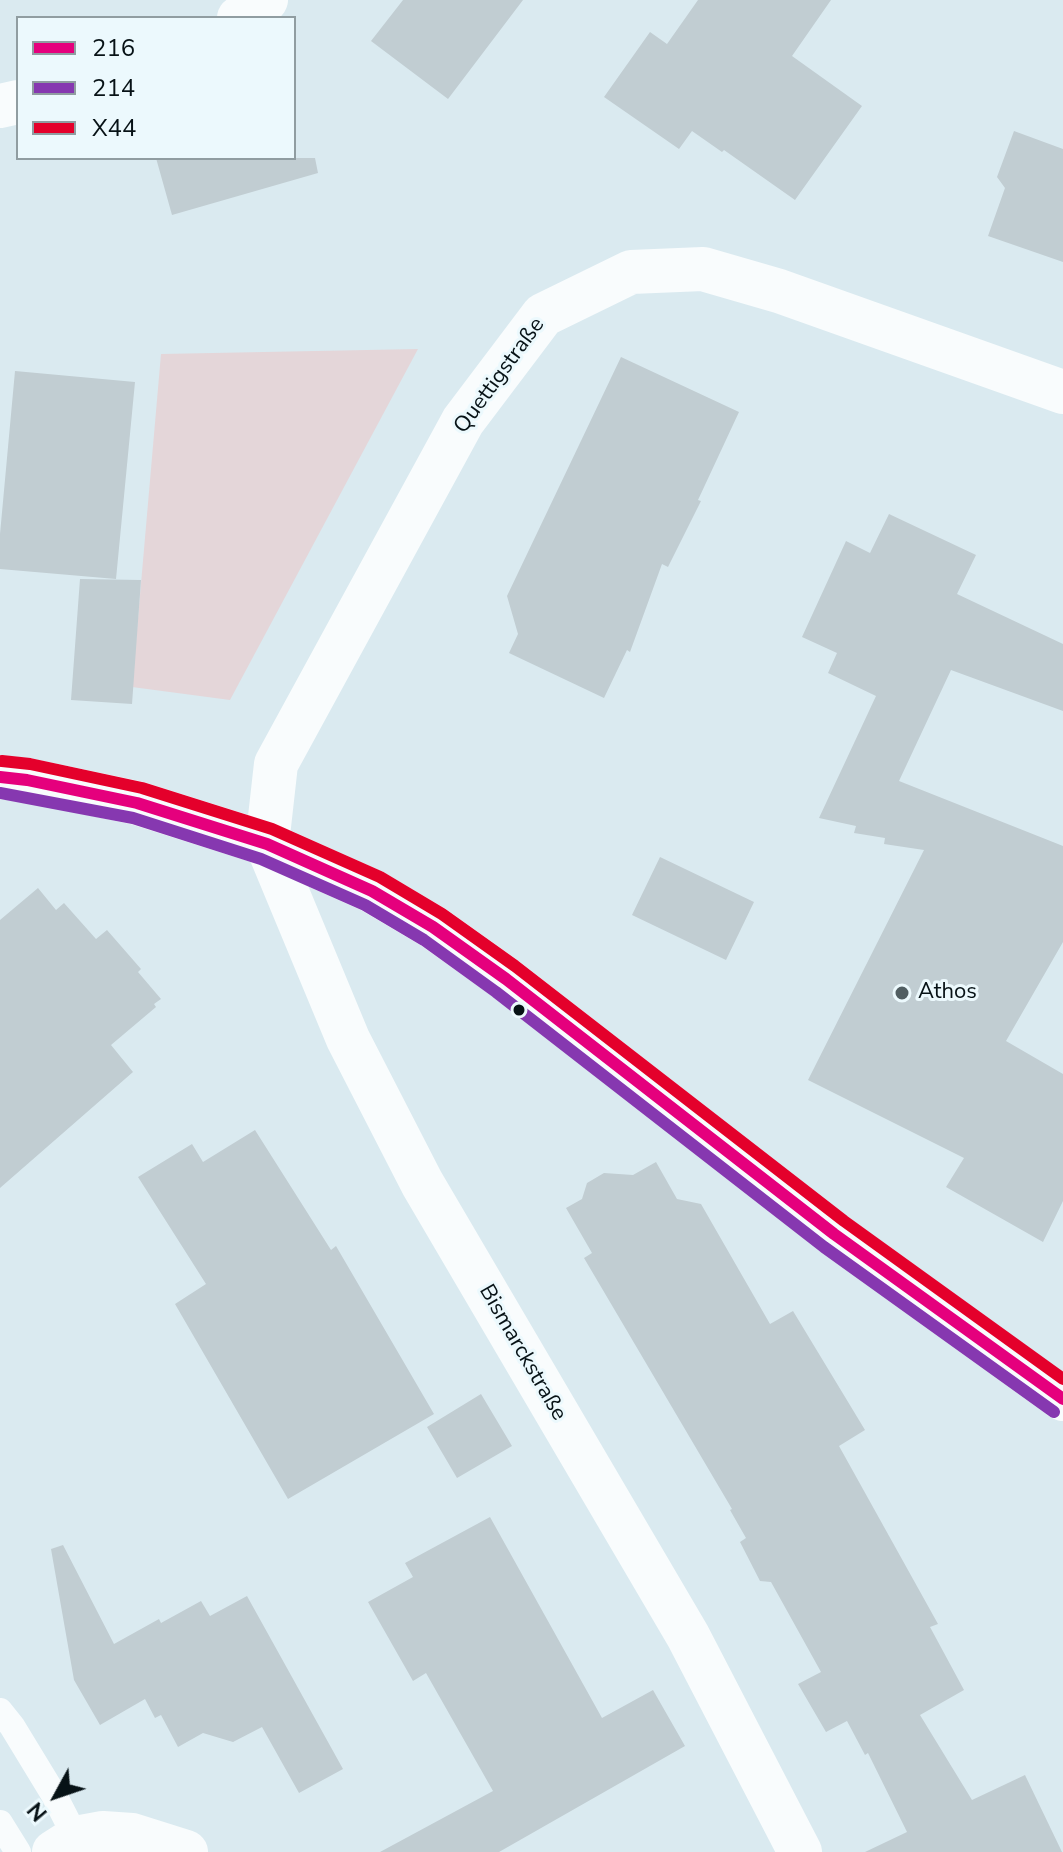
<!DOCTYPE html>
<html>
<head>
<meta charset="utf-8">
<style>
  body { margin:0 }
  #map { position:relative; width:1063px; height:1852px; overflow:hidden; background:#daeaf0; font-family:"Nunito Sans",sans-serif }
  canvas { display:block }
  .legend { position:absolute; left:16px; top:16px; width:280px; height:144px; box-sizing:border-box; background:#ecf9fd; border:2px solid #909da1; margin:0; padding:10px 14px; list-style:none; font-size:24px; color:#071216 }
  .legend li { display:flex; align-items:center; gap:16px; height:40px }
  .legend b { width:40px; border:2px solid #909da1 }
  .north { position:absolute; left:16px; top:1756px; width:80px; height:80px; -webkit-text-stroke:6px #ecf9fd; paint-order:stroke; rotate:230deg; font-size:22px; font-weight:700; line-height:32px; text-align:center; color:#071216 }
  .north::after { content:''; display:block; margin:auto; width:28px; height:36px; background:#071216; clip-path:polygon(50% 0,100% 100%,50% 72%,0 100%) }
</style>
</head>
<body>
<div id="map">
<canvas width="1063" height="1852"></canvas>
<ul class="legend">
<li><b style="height:10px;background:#e5007d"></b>216</li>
<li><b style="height:10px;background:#8638b0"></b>214</li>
<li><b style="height:10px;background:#e4002b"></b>X44</li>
</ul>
<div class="north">N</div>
</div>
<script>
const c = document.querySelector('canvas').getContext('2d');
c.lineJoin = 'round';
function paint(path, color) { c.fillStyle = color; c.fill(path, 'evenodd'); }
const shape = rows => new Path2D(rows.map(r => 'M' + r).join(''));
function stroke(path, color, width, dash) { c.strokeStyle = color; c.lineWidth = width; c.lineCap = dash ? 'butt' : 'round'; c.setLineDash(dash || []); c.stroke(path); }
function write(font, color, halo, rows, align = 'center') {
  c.font = font + ' "Nunito Sans",sans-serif'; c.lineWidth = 6; c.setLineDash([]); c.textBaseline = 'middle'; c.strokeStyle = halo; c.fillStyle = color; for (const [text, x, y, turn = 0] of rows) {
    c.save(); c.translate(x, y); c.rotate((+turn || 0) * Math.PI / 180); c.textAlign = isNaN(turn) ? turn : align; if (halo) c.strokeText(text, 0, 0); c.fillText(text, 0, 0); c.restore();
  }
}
const green = shape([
  [418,349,230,700,132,687,161,354]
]);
const building = shape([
  [403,0,523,0,448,99,371,41],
  [698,0,831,0,792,56,862,106,795,200,724,150,722,152,692,131,679,149,604,97,650,32,667,44],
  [1014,131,1063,149,1063,262,988,236,1005,188,997,177],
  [156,158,315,158,318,173,172,215],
  [621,357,739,412,698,500,701,501,668,567,662,564,630,652,627,650,604,698,509,653,518,634,507,596],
  [15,371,135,382,116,579,0,569,0,534],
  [889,514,976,555,957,594,1063,644,1063,711,951,670,899,781,1063,846,1063,942,1006,1041,1063,1074,1063,1201,1043,1242,946,1187,964,1158,808,1080,924,850,884,844,885,838,854,833,856,826,819,818,876,696,828,673,837,653,802,637,846,541,870,553],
  [80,579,141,580,132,704,71,700],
  [660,857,754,902,726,960,632,915],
  [38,888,56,910,64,903,96,939,107,930,141,969,138,972,161,999,154,1004,156,1007,111,1045,133,1072,0,1188,0,920],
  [255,1130,331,1250,336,1246,434,1414,288,1499,175,1304,206,1284,138,1177,192,1144,203,1162],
  [656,1162,677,1199,701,1204,770,1324,793,1311,865,1430,839,1446,938,1624,930,1627,964,1690,920,1715,972,1800,1025,1775,1062,1852,865,1852,907,1832,868,1753,865,1755,847,1721,826,1732,798,1684,821,1672,771,1582,760,1581,740,1542,746,1538,730,1510,732,1509,584,1258,592,1253,566,1208,582,1199,587,1183,604,1173,633,1175],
  [481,1394,512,1446,457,1478,427,1427],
  [490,1517,602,1718,653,1690,685,1746,499,1852,380,1852,493,1791,426,1673,413,1681,368,1602,413,1577,405,1563],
  [63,1545,114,1644,159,1619,161,1623,201,1601,210,1616,247,1596,343,1769,299,1793,262,1727,233,1742,203,1733,178,1747,161,1715,155,1718,145,1699,100,1725,74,1680,51,1549]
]);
const service = shape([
  [0,1711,12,1726,54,1795,76,1838],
  [0,1823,18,1852]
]);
const minor = shape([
  [239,18,266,0],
  [0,106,18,102],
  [54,1852,76,1838,103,1833,132,1835,186,1852],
  [800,1852,688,1636,422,1183,348,1039,267,844,276,764,463,421,543,315,631,272,703,269,779,291,1063,392]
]);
const secondary = shape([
  [0,777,27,780,137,803,267,844,372,891,433,927,506,979,834,1234,1063,1399]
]);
const bus1 = shape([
  [0,777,27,780,137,803,267,844,372,891,433,927,506,979,834,1234,1063,1399]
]);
const bus2 = shape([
  [0,793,133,818,261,859,365,905,424,940,496,992,824,1247,1054,1412]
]);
const bus3 = shape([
  [2,761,30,764,142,788,272,829,380,877,442,914,515,966,844,1221,1063,1379]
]);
const markers = [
  [902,993,8,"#515e62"],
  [519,1010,7,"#071216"]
];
const streetNames = [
  ["Quettigstraße",500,376,-54],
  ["Bismarckstraße",522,1353,60]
];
const poiNames = [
  ["Athos",918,993]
];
paint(green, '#e4d6d9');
paint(building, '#c1cdd2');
stroke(service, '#f9fcfd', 26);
stroke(minor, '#f9fcfd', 44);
stroke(secondary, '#f9fcfd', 44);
stroke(bus1, '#e5007d', 12);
stroke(bus2, '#8638b0', 12);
stroke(bus3, '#e4002b', 12);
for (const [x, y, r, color] of markers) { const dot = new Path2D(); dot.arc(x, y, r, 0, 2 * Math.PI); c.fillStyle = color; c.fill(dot); stroke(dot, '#ecf9fd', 3); }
write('22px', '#071216', '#ecf9fd', streetNames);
write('22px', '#071216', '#ecf9fd', poiNames, 'left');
</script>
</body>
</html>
